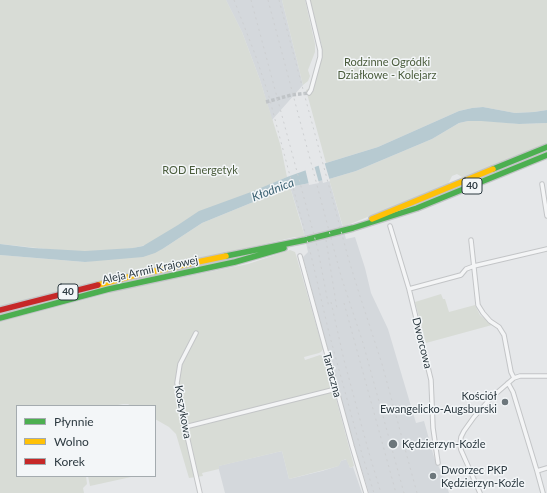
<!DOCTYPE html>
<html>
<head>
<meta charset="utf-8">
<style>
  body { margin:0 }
  #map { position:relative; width:547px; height:493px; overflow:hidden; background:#e5e7e9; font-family:Lato,sans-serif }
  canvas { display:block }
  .legend { position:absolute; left:16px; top:405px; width:140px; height:72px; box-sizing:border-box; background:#f3f6f8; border:1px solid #a4abaf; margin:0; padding:5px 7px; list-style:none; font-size:12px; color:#2d3a41 }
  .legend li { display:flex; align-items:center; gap:8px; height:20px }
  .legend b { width:20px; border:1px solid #a4abaf }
</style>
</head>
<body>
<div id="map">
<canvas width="547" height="493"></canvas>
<ul class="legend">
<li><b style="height:5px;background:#4caf50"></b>Płynnie</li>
<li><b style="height:5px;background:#ffc107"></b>Wolno</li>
<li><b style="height:5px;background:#c62828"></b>Korek</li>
</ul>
</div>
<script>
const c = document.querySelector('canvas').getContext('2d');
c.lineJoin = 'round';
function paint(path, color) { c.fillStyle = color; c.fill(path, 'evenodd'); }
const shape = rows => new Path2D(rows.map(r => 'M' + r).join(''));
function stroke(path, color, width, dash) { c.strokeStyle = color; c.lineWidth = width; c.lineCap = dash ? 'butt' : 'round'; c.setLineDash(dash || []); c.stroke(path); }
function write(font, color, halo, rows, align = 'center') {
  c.font = font + ' Lato,sans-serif'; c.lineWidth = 3; c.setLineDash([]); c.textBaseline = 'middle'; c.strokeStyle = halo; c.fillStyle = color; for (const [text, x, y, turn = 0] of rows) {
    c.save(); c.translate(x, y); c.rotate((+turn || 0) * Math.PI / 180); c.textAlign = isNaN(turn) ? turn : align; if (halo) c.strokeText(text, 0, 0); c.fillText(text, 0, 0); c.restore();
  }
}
const built = shape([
  [226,0,282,0,303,85,272,120,260,80,242,32],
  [329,179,346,239,355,237,365,268,371,293,388,329,416,423,424,421,434,457,445,480,449,493,369,493,350,432,303,257,308,252,302,225,290,187],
  [282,451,289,479,322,471,338,466,341,461,347,459,350,468,353,467,362,493,225,493,218,466]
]);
const green = shape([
  [0,0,226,0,242,32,260,80,281,147,287,177,230,202,150,244,134,248,96,252,65,251,0,244],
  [282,0,305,0,315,44,315,52,308,70,310,76,308,81,303,85],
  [308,0,547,0,547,110,534,112,515,113,483,107,472,108,459,111,378,147,326,163,306,90,310,88,322,46],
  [468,121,488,121,519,124,547,123,547,143,464,178,457,174,452,176,448,184,343,227,329,179,356,171,432,139,459,123],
  [290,187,305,237,295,237,119,277,0,308,0,255,85,262,164,248,202,223],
  [290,250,295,252,296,255,323,349,321,352,319,353,304,357,305,360,320,355,325,357,354,466,350,468,346,459,341,461,339,466,289,479,282,451,219,466,219,469,202,473,203,476,189,478,176,434,169,427,155,419,155,406,131,406,128,404,123,404,113,406,17,406,17,476,86,476,87,484,83,488,84,493,0,493,0,322,121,290,248,264],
  [441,294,443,299,445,299,449,312,475,305,480,315,492,325,426,343,415,302],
  [88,476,131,476,131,477,90,486]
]);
const water = shape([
  [483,107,515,113,534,112,547,110,547,123,519,124,481,121,468,121,459,123,432,139,356,171,329,179,290,187,202,223,164,248,155,253,143,257,85,262,0,255,0,244,33,248,85,251,133,248,143,246,178,225,199,211,251,192,287,177,326,163,378,147,459,111,472,108]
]);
const pier = shape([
  [324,161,330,181,323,183,318,163],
  [314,165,319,183,309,185,305,168]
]);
const streetTunnel = shape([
  [266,102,291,95,309,93]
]);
const street = shape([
  [308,0,320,50,320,57,311,90,309,93],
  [542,184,547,216],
  [390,226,409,289,431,380,433,428,438,463],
  [471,240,478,305,483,313,490,321,499,327,504,335,511,372,514,378],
  [300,256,352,446,366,493],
  [409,289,461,275,466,269,474,266,547,249],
  [196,333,180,364,177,383,185,427,200,493],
  [508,383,513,392,537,471,543,493],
  [185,427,336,389],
  [537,471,547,468],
  [480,493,461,450,460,445,461,437,464,431,474,417,492,397,514,378,520,376,547,376]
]);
const fast = shape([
  [493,169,547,147],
  [226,256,305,240,353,228,417,208,547,155],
  [0,318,109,289,235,262,284,248]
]);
const slow = shape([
  [372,219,493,169],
  [98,285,136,275,226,256]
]);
const jam = shape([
  [0,310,98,285]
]);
const rail = shape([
  [234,0,255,54,268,93,311,255,329,333,362,454,374,493],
  [251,0,318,250,329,308],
  [268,0,341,276,363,343,404,493],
  [279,0,348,257,359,293,382,364,417,493],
  [326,240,337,309],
  [331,302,344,360,369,453,381,493],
  [344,303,396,493]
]);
const markers = [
  [505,402,4,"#6d777c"],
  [393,444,5,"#6d777c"],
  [433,476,4,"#6d777c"]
];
const shields = [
  [472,186,20],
  [68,292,20]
];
const shieldNames = [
  ["40",472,186],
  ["40",68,292]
];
const parkNames = [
  ["Rodzinne Ogródki",387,62],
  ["Działkowe - Kolejarz",387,75],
  ["ROD Energetyk",200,170]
];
const streetNames = [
  ["Aleja Armii Krajowej",150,270,-12],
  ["Dworcowa",422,343,76],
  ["Tartaczna",332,375,75],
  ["Koszykowa",183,412,80]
];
const poiNames = [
  ["Kościół",497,396,"right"],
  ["Ewangelicko-Augsburski",497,409,"right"],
  ["Kędzierzyn-Koźle",402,444],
  ["Dworzec PKP",441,470],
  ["Kędzierzyn-Koźle",441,483]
];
const waterNames = [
  ["Kłodnica",273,190,-21]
];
paint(built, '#d4d8dc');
paint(green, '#d8dcd6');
paint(water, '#b7cad1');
paint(pier, '#e5e7e9');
stroke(streetTunnel, '#c0c4c7', 3.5, [3.5, 2]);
stroke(street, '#c3c5c7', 5.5);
stroke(fast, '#c2c4c6', 8);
stroke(slow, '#c2c4c6', 8);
stroke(jam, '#c2c4c6', 8);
stroke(street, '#f4f5f6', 3.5);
stroke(fast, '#4caf50', 5.5);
stroke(slow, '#ffc107', 5.5);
stroke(jam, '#c62828', 5.5);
stroke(rail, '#cdcfd1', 1, [2, 4]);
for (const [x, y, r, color] of markers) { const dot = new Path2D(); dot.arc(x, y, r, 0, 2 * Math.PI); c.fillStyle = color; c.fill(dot); stroke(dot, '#f3f6f8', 1.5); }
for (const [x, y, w] of shields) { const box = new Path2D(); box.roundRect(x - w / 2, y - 8, w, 16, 3); c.fillStyle = '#f3f6f8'; c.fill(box); stroke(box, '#2d3a41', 1); }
write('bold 10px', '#2d3a41', null, shieldNames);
write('11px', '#4a5c3c', '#f3f6f8', parkNames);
write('11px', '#2d3a41', '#f3f6f8', streetNames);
write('11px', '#2d3a41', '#f3f6f8', poiNames, 'left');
write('italic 12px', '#3b6172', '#f3f6f8', waterNames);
</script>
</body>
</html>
